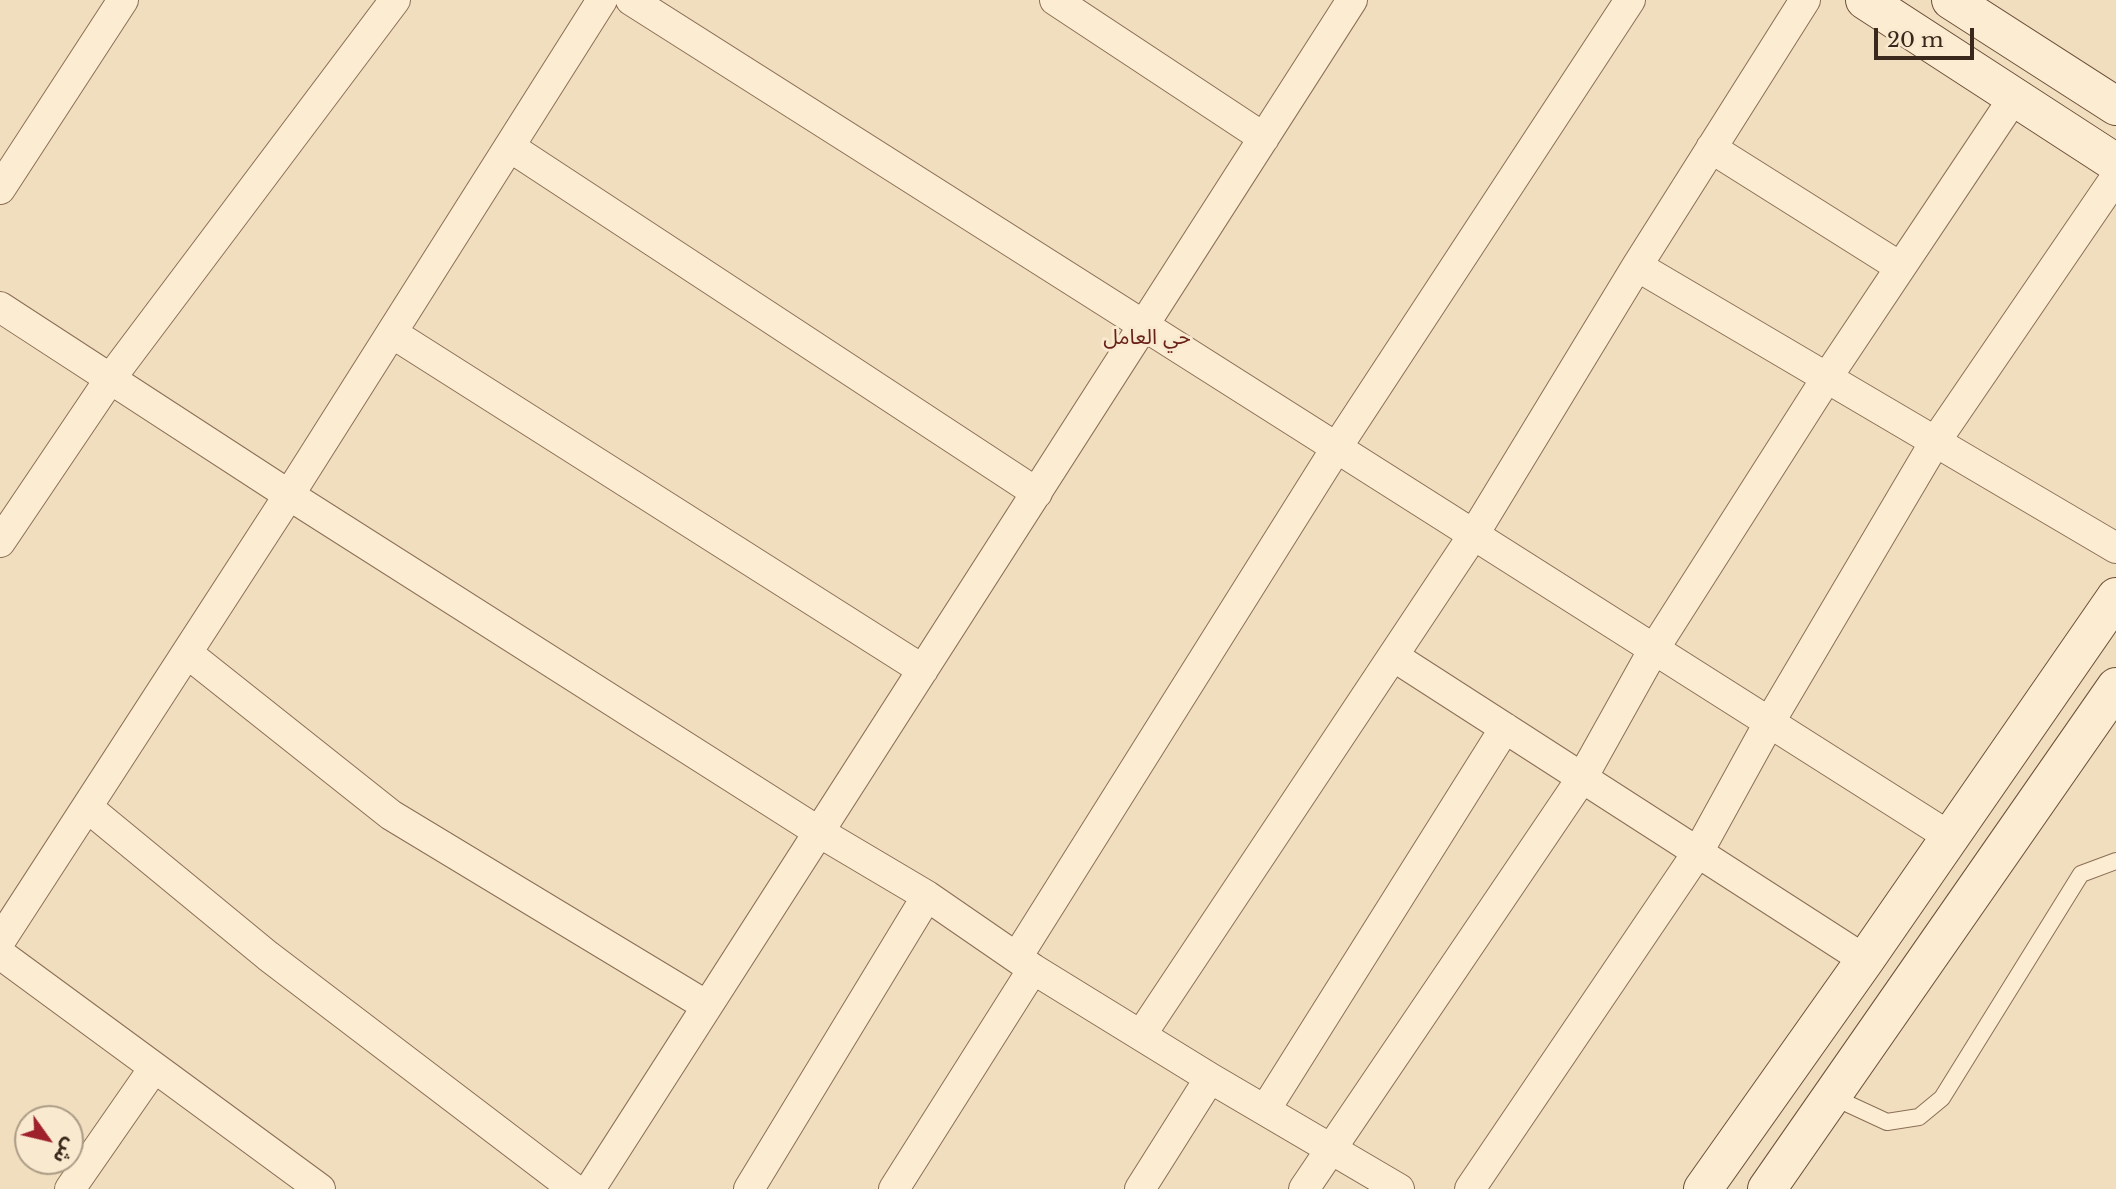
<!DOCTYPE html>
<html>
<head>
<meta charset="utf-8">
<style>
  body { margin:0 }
  #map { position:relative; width:2116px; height:1189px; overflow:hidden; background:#f1debe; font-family:"Libre Baskerville","Noto Sans Arabic",serif }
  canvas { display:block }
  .north { position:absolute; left:14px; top:1105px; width:70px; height:70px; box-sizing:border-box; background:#f8e9cf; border:2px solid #ac9c87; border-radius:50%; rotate:124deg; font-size:19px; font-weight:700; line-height:28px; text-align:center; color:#39281b }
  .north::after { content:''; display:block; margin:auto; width:24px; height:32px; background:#9f212b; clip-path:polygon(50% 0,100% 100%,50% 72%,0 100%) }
  .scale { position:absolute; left:1874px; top:28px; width:100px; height:32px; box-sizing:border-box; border:4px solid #39281b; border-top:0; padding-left:9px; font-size:21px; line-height:24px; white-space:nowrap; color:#39281b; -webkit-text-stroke:5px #f8e9cf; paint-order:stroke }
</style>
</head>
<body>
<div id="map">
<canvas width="2116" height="1189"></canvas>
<div class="north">ش</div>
<div class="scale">20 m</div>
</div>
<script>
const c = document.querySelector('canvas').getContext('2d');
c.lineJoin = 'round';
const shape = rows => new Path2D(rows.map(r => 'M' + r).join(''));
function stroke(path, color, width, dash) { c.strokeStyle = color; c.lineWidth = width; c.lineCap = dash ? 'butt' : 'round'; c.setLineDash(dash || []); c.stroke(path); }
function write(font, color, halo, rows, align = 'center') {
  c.font = font + ' "Libre Baskerville","Noto Sans Arabic",serif'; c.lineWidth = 6; c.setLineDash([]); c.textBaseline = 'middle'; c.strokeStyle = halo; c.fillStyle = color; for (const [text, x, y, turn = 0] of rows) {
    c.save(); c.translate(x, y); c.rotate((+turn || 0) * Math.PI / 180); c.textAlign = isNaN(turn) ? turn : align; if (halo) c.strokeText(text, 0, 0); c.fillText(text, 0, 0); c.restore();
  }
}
const lane = shape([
  [1833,1097,1887,1122,1919,1117,1942,1098,2081,874,2116,861]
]);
const street = shape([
  [631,0,1950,837],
  [1055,0,1264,138],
  [510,147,1037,493],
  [1711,148,1900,267],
  [0,189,123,0],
  [1637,266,2116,548],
  [0,307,289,495,819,832,927,896,1033,969,1210,1078,1399,1189],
  [392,333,923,670],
  [0,542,110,379,395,0],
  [187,653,391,815,707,1006],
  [1393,656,1865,960],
  [87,807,268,956,574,1189],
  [0,941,289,495,602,0],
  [0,954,320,1189],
  [1017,957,1337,447,1630,0],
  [1141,1035,1474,534,1637,266,1805,0],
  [1265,1110,1505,728],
  [70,1189,154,1068],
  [590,1189,1352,0],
  [749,1189,927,896],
  [894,1189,1033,969],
  [1140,1189,1210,1078],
  [1304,1189,1582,778,1654,649,1826,379,2015,96],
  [1470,1189,1698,852,1769,723,1935,442,2116,177]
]);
const secondary = shape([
  [1865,0,2116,163],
  [1951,0,2116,106],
  [1703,1189,1865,960,2116,597],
  [1767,1189,2116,687]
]);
const neighbourhoodNames = [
  ["حي العامل",1147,338]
];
stroke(lane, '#8b6e56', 18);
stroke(street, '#8b6e56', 32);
stroke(secondary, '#6d4f39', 40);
stroke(lane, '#fbecd2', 16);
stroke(street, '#fbecd2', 30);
stroke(secondary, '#fbecd2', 38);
write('21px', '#692217', '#f8e9cf', neighbourhoodNames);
</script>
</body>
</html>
